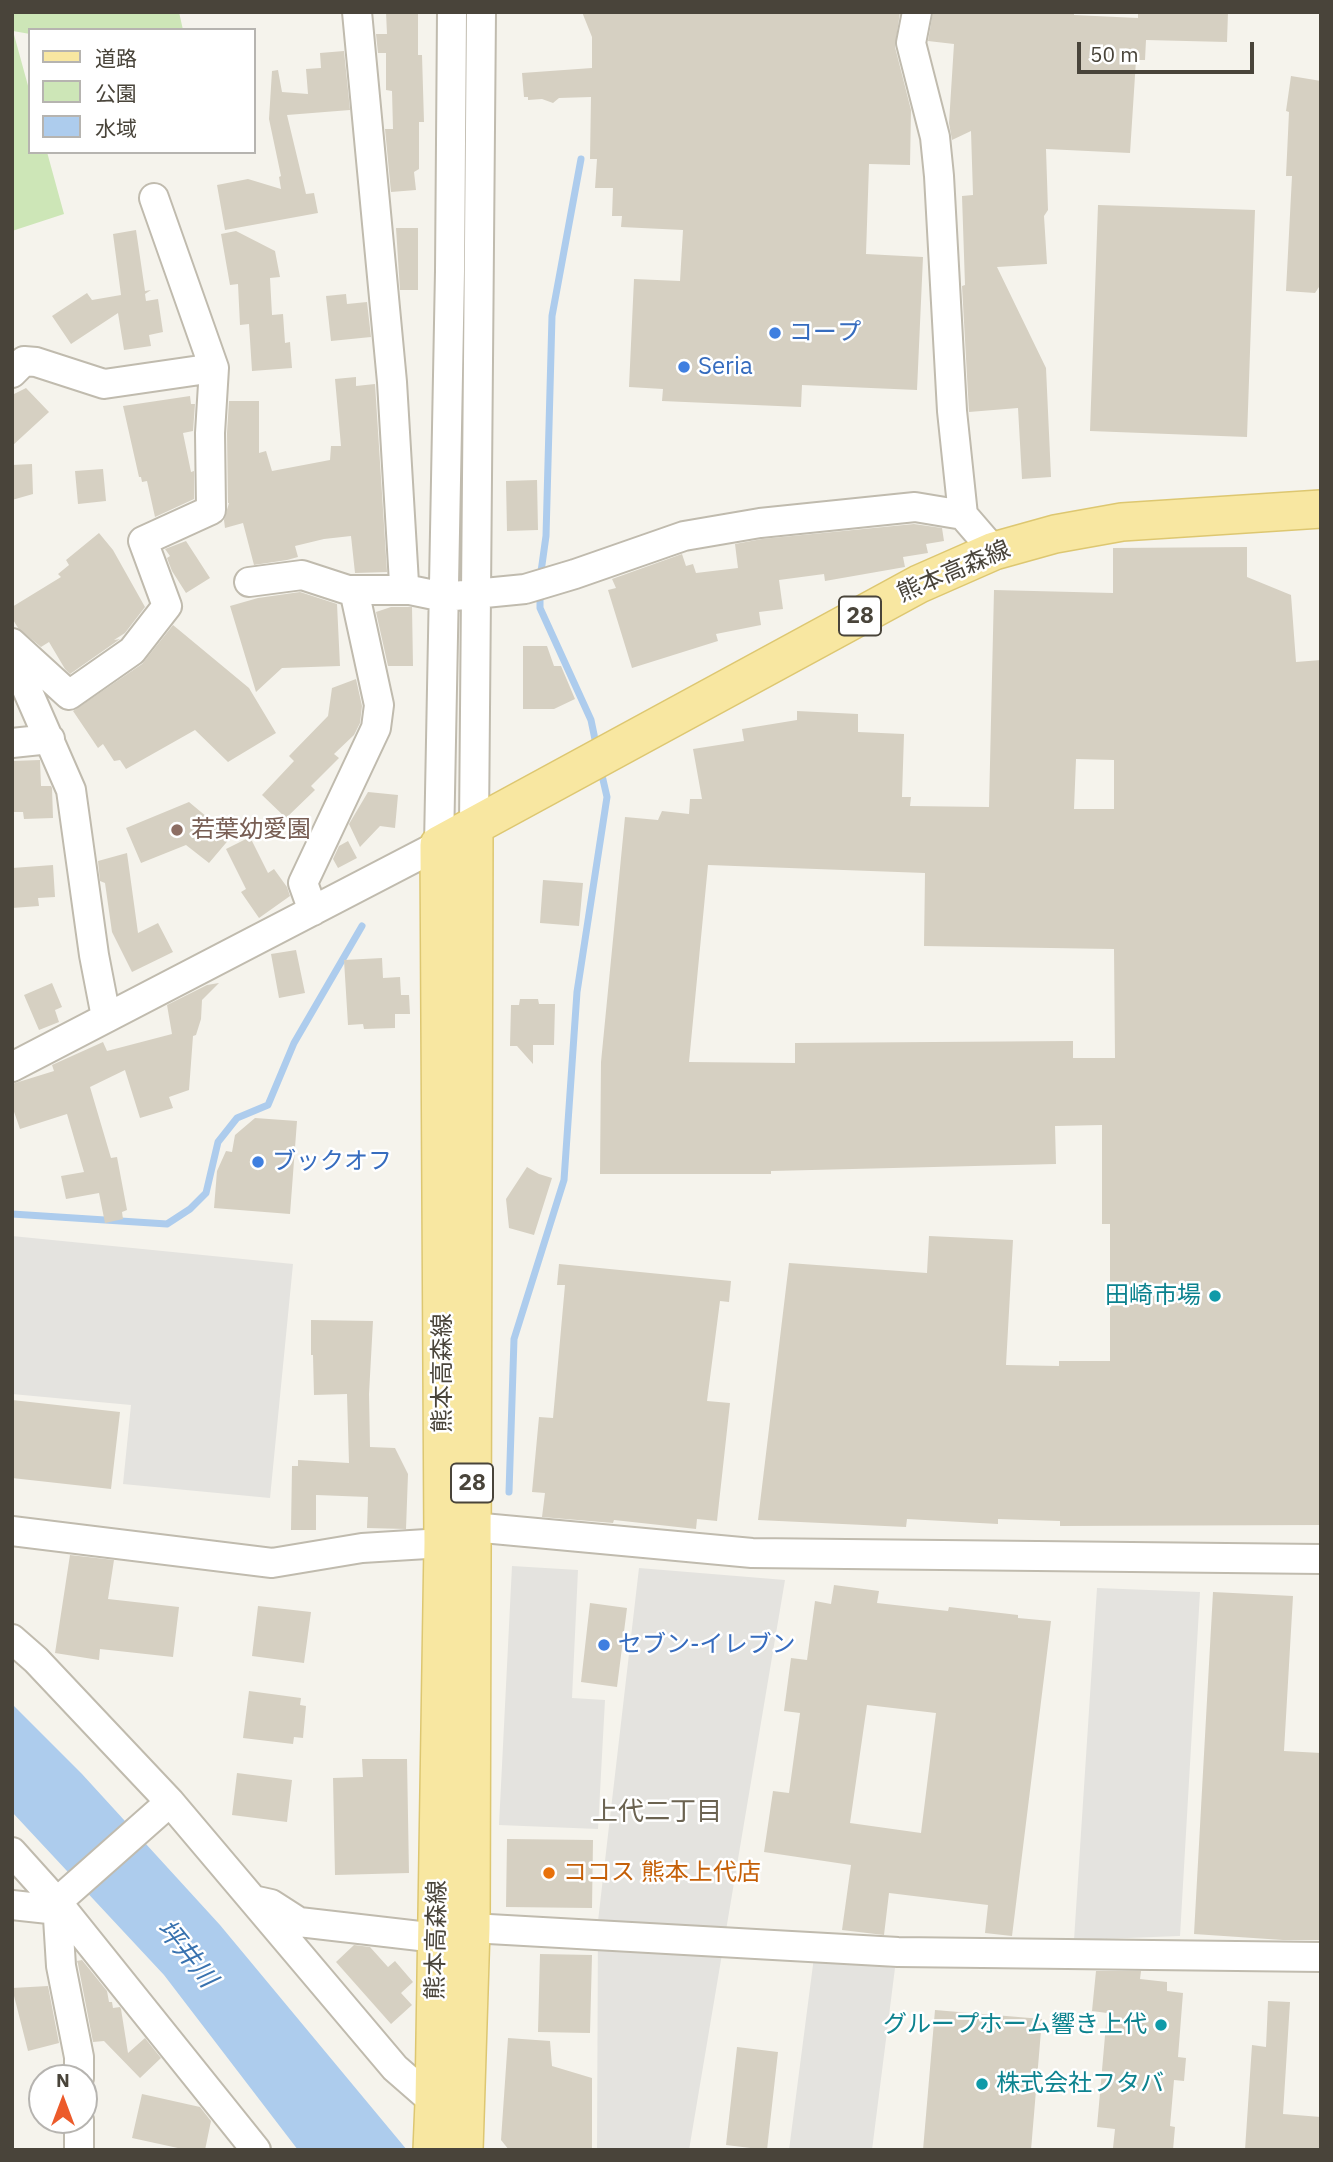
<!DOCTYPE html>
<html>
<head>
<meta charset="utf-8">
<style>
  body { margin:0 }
  #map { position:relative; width:1333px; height:2162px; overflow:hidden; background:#f5f3ec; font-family:"IBM Plex Sans","Noto Sans JP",sans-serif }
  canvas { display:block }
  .frame { position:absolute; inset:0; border:14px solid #49443a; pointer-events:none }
  .legend { position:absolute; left:28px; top:28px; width:228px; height:126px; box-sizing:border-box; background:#fff; border:2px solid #b6b4b0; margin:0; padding:9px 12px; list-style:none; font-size:21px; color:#49443a }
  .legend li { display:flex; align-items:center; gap:14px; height:35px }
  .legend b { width:35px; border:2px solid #b6b4b0 }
  .north { position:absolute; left:28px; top:2064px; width:70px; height:70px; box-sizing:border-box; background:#fff; border:2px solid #b6b4b0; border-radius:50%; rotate:0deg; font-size:19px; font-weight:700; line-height:28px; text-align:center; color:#49443a }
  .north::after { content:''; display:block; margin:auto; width:24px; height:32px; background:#ec5b2b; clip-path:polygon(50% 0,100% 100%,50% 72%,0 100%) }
  .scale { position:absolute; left:1077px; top:42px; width:177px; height:32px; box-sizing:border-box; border:4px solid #49443a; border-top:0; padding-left:9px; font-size:21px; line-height:24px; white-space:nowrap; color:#49443a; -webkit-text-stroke:5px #fff; paint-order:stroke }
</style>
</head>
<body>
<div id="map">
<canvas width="1333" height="2162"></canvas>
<div class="frame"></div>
<ul class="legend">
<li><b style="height:9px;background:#f8e7a1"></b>道路</li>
<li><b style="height:19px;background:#cde6b7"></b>公園</li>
<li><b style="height:19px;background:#adcced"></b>水域</li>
</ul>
<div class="north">N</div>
<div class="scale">50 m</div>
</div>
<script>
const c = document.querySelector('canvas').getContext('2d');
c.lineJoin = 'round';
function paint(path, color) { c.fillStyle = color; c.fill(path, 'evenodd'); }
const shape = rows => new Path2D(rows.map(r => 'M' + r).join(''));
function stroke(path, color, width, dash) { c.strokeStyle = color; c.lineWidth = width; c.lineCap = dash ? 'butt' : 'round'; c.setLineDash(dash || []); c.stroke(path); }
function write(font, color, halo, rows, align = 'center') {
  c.font = font + ' "IBM Plex Sans","Noto Sans JP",sans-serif'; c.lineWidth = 5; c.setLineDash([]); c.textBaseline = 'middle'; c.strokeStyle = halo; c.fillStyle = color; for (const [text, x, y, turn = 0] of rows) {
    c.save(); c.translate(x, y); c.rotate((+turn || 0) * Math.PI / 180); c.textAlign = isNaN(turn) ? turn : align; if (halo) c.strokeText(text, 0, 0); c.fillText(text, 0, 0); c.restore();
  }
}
const green = shape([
  [12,12,179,12,183,30,30,30,30,34,13,31,30,93,30,152,47,152,64,214,12,231]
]);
const parking = shape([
  [12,1236,293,1264,270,1498,123,1484,131,1405,12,1394],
  [512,1566,578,1570,572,1698,605,1700,598,1829,499,1825],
  [639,1568,785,1580,689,2150,597,2150,598,1921],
  [1097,1588,1200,1592,1180,1936,1074,1940],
  [814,1957,895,1968,872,2150,789,2150]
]);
const water = shape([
  [12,1704,82,1774,220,1925,407,2150,298,2150,164,1975,12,1812]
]);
const stream = shape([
  [540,579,546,536,552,316,581,159],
  [540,590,540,608,591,720,597,749],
  [12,1214,167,1224,190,1209,206,1193,218,1142,237,1118,268,1105,294,1043,362,926],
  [509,1492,514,1339,564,1180,577,992,607,797,601,771]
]);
const building = shape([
  [386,12,418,12,418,55,422,55,424,122,419,122,419,169,414,172,416,190,391,192,385,129,393,129,392,91,386,90,386,53,378,53,376,34,387,34],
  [582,12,900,12,895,47,911,110,910,165,869,164,866,254,923,257,917,390,802,385,801,407,662,401,663,389,629,387,634,279,680,281,683,230,621,227,622,216,612,216,613,188,595,188,597,159,590,159,591,97,559,98,553,103,542,99,528,100,528,97,524,97,522,73,592,68,592,37],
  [933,12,1074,12,1074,15,1138,18,1138,12,1228,12,1227,42,1146,40,1145,60,1136,60,1130,153,1046,149,1048,210,1044,216,1047,264,997,267,1046,368,1051,477,1022,479,1018,408,969,412,962,286,965,285,962,196,973,195,971,131,952,140,949,123,954,44,928,41],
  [344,51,350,110,287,115,306,194,314,193,318,213,225,230,217,185,248,179,281,189,279,177,281,176,269,119,272,71,278,70,282,92,308,94,306,69,321,68,320,53],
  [1291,76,1321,81,1321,284,1315,293,1286,291,1292,176,1286,176,1289,112,1286,111],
  [1098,205,1255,210,1247,437,1090,431],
  [396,228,418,228,418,290,400,290],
  [136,230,145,291,151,290,145,294,146,301,158,299,163,332,149,335,151,346,124,350,118,313,71,344,52,316,87,293,92,300,121,295,113,234],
  [236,231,275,251,280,277,270,278,272,315,283,314,285,343,290,342,292,368,252,371,249,324,240,325,238,284,230,285,221,234],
  [346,294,347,304,367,302,371,337,331,341,326,296],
  [356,377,356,386,375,384,387,572,355,573,351,536,324,539,295,546,298,557,287,560,254,565,243,523,225,528,224,520,229,503,228,503,227,433,229,401,259,401,259,453,266,451,272,471,330,460,331,446,341,446,335,379],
  [26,388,49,412,12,446,12,395],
  [190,396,191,404,195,404,193,431,183,433,191,472,194,471,194,499,155,517,147,481,142,482,141,477,139,477,123,406],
  [32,464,33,494,12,500,12,465],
  [103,469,106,501,78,504,75,471],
  [537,480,538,530,507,531,506,481],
  [914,524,942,528,944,541,926,544,928,553,903,557,905,567,825,581,824,574,779,580,783,609,759,612,761,625,716,634,718,641,632,668,608,590,616,588,612,579,682,554,686,566,693,564,696,573,738,568,735,544,762,539],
  [99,533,113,550,145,607,125,633,114,640,120,639,70,674,65,669,49,642,41,647,18,628,12,618,12,607,61,577,58,574,69,565,66,560],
  [186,541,210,578,186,593,172,571,167,558,170,556,165,549],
  [1247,547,1247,577,1291,595,1296,662,1321,660,1321,1525,1060,1526,1060,1521,998,1519,998,1524,907,1519,906,1527,758,1520,789,1263,927,1273,929,1236,1013,1240,1006,1365,1059,1366,1059,1361,1110,1361,1110,1224,1102,1224,1102,1125,1055,1126,1056,1164,771,1171,771,1174,600,1174,601,1062,625,817,658,820,662,811,689,814,690,799,702,799,693,749,744,741,742,729,797,720,797,711,858,714,858,732,904,734,902,797,911,797,910,806,989,807,994,590,1113,593,1113,548],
  [1076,759,1114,760,1114,809,1074,809],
  [708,865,925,873,924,946,1114,949,1115,1058,1073,1058,1073,1041,795,1043,795,1063,689,1062],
  [300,592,337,604,340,666,282,668,256,692,230,606,258,598],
  [391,607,412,607,413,666,388,666,376,612],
  [173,625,249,688,276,733,228,762,193,728,195,730,126,769,120,760,114,761,103,744,98,748,73,711,142,664],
  [523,646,547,646,554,666,561,666,575,699,554,709,523,709],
  [356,679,362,706,360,723,354,735,334,754,339,758,311,786,315,790,286,818,262,795,294,761,289,756,328,716,332,688],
  [40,760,41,786,51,786,52,788,53,818,24,819,23,812,12,812,12,761],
  [368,792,398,795,395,828,380,826,360,847,349,824],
  [189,802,231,837,209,863,186,845,141,863,126,828],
  [250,837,268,873,274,869,287,887,290,896,259,918,241,892,246,889,226,849],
  [348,841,357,858,338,868,333,859,339,846],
  [127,853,138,933,158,923,173,952,132,972,112,932,105,883,100,881,98,861],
  [53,865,55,897,38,898,39,906,12,908,12,868],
  [543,880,583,883,579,926,540,923],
  [296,950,305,993,279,998,271,954],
  [382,958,383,978,400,977,401,995,409,995,410,1014,395,1014,395,1028,364,1029,363,1024,348,1025,344,960],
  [52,983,62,1007,55,1010,59,1022,39,1030,24,995],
  [219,983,202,1000,201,1019,196,1035,193,1036,189,1090,169,1097,173,1108,140,1118,125,1070,90,1087,111,1158,117,1157,127,1210,122,1212,123,1219,105,1223,99,1193,66,1199,61,1176,84,1172,67,1114,20,1129,12,1106,12,1084,54,1071,52,1065,103,1042,107,1051,172,1034,167,1005,207,985],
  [520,999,538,999,539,1004,555,1004,554,1045,533,1045,533,1064,517,1046,510,1046,511,1005,519,1005],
  [255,1118,297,1121,290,1214,214,1208,217,1171,226,1151,232,1152,235,1135],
  [527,1167,539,1174,552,1178,534,1235,509,1228,506,1199],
  [559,1264,731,1281,729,1302,720,1301,707,1401,730,1403,717,1521,697,1519,696,1529,614,1520,613,1523,542,1517,545,1493,532,1492,539,1417,553,1418,565,1285,557,1285],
  [311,1320,373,1321,369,1394,370,1447,395,1448,408,1474,406,1529,367,1528,368,1497,316,1495,316,1530,291,1530,292,1466,298,1466,298,1460,349,1463,347,1394,314,1395,313,1355,311,1355],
  [12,1400,120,1412,111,1489,12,1478],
  [70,1555,114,1560,108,1599,179,1607,173,1657,100,1649,99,1660,55,1653],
  [834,1585,879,1591,877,1603,948,1611,949,1607,1018,1615,1018,1618,1051,1621,1012,1936,985,1933,988,1905,889,1893,884,1935,842,1930,851,1865,764,1852,773,1791,789,1793,800,1713,784,1711,791,1658,807,1660,815,1601,831,1604],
  [867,1705,936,1713,921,1833,850,1823],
  [1213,1592,1293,1596,1284,1751,1321,1753,1321,1940,1283,1940,1194,1934],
  [590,1603,627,1608,617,1687,581,1682],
  [258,1606,311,1612,304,1663,252,1656],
  [249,1691,301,1698,300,1705,306,1706,303,1738,294,1737,293,1744,243,1738],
  [362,1759,407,1759,409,1873,335,1875,333,1778,363,1777],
  [237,1773,292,1780,287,1822,232,1815],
  [507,1839,593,1840,592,1908,506,1907],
  [354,1945,370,1947,388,1967,395,1961,413,1982,401,1993,412,2005,391,2024,336,1962],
  [540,1954,592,1955,590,2033,538,2032],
  [82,1960,107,1991,109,2002,112,2002,113,2008,120,2007,121,2009,128,2053,145,2038,161,2058,140,2078,104,2041,93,2042,78,1964,77,1961],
  [1096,1971,1141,1971,1140,1979,1167,1982,1167,1991,1183,1993,1178,2057,1186,2058,1184,2081,1174,2080,1170,2126,1175,2127,1173,2150,1113,2148,1115,2129,1097,2127,1107,2013,1092,2011],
  [48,1986,59,2043,28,2051,12,1988],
  [1268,2001,1290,2002,1283,2114,1321,2117,1320,2150,1245,2150,1252,2045,1266,2047],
  [935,2010,1042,2019,1031,2150,923,2150],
  [508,2038,550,2041,552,2066,592,2078,592,2150,509,2150,501,2140],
  [737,2047,778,2052,767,2150,726,2145],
  [142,2094,200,2107,211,2121,205,2150,187,2150,132,2138]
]);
const minor = shape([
  [357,12,392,382,404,583,410,590,444,597,525,589,575,574,684,536,760,523,915,507,963,515],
  [917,12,911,43,935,137,939,176,952,411,963,515,994,551],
  [12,373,24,361,36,362,104,384,214,368,154,198],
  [249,582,302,575,348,590,410,590],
  [12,643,69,695,132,651,167,606,143,541,211,510,210,433,214,368],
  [12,655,71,790,94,955,106,1017],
  [12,743,50,739],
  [474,826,481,12],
  [313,911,303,883,376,728,379,705,354,590],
  [12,1067,439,845,450,271,452,12],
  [12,1531,272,1563,362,1548,443,1543,472,1527,752,1553,1321,1559],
  [12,1639,36,1660,170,1802,395,2068,434,2102,442,2112],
  [12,1852,57,1902,256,2150],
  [253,1900,271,1904,299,1922,437,1938,471,1928,898,1952,1321,1957],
  [12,1905,58,1910],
  [79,2078,79,2057,61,1966,57,1902,170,1802],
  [79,2150,79,2120]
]);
const major = shape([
  [432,2150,434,2102,443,1543,439,845,919,584,994,551,1055,534,1122,522,1321,509],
  [464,2150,471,1928,474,826]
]);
const markers = [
  [775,333,7,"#3f7fe0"],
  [684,367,7,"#3f7fe0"],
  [177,830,7,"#8d6e63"],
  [258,1162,7,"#3f7fe0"],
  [1215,1296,7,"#0f9aa8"],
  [604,1645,7,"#3f7fe0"],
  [549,1873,7,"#e8710a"],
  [1161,2025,7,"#0f9aa8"],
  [982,2084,7,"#0f9aa8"]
];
const shields = [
  [860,616,42],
  [472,1483,42]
];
const shieldNames = [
  ["28",860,616],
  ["28",472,1483]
];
const shopNames = [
  ["コープ",789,333],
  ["Seria",698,367],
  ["ブックオフ",272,1162],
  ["セブン-イレブン",618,1645]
];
const streetNames = [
  ["熊本高森線",954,572,-23],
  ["熊本高森線",443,1373,-90],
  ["熊本高森線",437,1940,-89]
];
const educationNames = [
  ["若葉幼愛園",191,830]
];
const cultureNames = [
  ["田崎市場",1201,1296],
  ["グループホーム響き上代",1147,2025],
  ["株式会社フタバ",996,2084,"left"]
];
const foodNames = [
  ["ココス 熊本上代店",563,1873]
];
const neighbourhoodNames = [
  ["上代二丁目",657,1812]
];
const waterNames = [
  ["坪井川",186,1954,51]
];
paint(green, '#cde6b7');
paint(parking, '#e4e3df');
paint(water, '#adcced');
stroke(stream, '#adcced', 7);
paint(building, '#d6d0c2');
stroke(minor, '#c0bbae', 32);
stroke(major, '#ddc771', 40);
stroke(minor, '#fff', 28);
stroke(major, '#f8e7a1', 37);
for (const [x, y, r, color] of markers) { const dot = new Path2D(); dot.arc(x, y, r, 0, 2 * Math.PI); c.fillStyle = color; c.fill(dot); stroke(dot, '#fff', 2.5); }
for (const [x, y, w] of shields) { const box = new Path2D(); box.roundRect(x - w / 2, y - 19.5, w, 39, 5); c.fillStyle = '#fff'; c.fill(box); stroke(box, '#49443a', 2); }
write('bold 23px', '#49443a', null, shieldNames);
write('24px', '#366cbe', '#fff', shopNames, 'left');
write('24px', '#49443a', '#fff', streetNames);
write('24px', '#785e54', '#fff', educationNames, 'left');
write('24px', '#0d838f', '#fff', cultureNames, 'right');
write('24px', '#c56008', '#fff', foodNames, 'left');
write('26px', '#6b6351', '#fff', neighbourhoodNames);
write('italic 26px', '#3872af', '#fff', waterNames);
</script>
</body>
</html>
